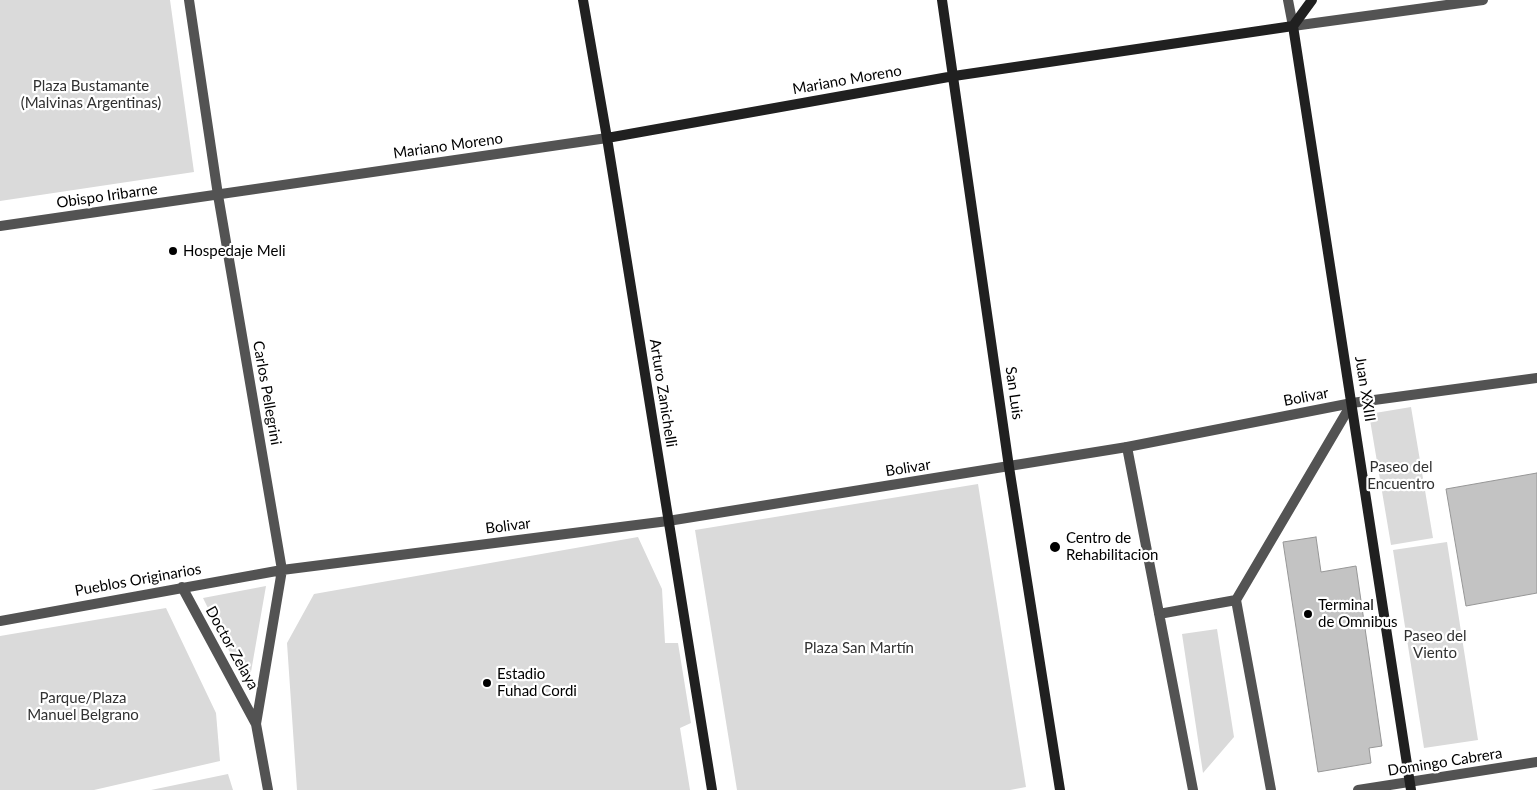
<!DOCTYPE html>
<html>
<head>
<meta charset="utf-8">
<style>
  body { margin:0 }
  canvas { display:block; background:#fff }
</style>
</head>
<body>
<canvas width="1537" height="790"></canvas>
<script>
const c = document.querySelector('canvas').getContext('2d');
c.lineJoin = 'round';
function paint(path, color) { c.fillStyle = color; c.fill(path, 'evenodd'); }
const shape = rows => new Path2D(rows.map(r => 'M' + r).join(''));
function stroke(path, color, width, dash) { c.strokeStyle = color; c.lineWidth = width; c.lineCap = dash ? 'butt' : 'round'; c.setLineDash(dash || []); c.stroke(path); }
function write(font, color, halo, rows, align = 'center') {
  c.font = font + ' Lato,sans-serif'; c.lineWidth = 4.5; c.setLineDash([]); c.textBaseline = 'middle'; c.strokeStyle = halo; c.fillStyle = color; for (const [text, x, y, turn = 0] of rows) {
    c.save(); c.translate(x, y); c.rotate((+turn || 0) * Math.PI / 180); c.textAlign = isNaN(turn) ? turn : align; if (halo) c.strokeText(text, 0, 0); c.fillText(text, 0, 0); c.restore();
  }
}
const green = shape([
  [0,0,170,0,194,172,0,201],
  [1411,407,1433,538,1391,545,1369,414],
  [978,484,1026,787,1010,790,737,790,695,530],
  [638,537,662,589,665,643,678,643,691,723,680,728,690,790,297,790,287,643,314,594],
  [1447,542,1478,740,1424,748,1393,550],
  [266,586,248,689,203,598],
  [166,608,216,713,220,761,94,790,0,790,0,636],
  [1217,629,1234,737,1203,773,1182,634],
  [228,774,233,790,151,790]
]);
const building = shape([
  [1537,473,1537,593,1466,606,1446,489,1537,473],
  [1316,537,1321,572,1356,566,1382,746,1369,748,1371,763,1318,772,1283,542,1316,537]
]);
const service = shape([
  [1127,447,1193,790],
  [1159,614,1236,600],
  [1271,790,1236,600,1352,403]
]);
const minor = shape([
  [189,0,218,195,282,570,256,724,268,790],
  [1288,0,1293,26,1483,0],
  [0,226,607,138],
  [182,587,256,724],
  [0,621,282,570,668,521,1127,447,1352,403,1537,378],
  [1358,790,1537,762]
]);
const secondary = shape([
  [583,0,607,138,712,790],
  [942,0,1009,467,1060,790],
  [1293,26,1411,790],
  [1293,26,1312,0],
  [607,138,954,76,1293,26]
]);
const markers = [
  [173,251,5,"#000"],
  [1055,547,6,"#000"],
  [1308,614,5,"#000"],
  [487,683,5,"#000"]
];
const streetNames = [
  ["Mariano Moreno",847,80,-10],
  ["Mariano Moreno",448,146,-8],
  ["Obispo Iribarne",107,196,-8],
  ["Juan XXIII",1365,389,81],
  ["Carlos Pellegrini",267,393,80],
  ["Arturo Zanichelli",663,393,81],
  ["San Luis",1014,393,82],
  ["Bolivar",1306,397,-11],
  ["Bolivar",908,468,-9],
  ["Bolivar",508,526,-7],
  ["Pueblos Originarios",138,580,-10],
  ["Doctor Zelaya",232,648,61],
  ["Domingo Cabrera",1445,762,-9]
];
const parkNames = [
  ["Plaza Bustamante",91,86],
  ["(Malvinas Argentinas)",91,103],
  ["Paseo del",1401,467],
  ["Encuentro",1401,484],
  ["Paseo del",1435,636],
  ["Viento",1435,653],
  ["Plaza San Martín",859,648],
  ["Parque/Plaza",83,698],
  ["Manuel Belgrano",83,715]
];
const poiNames = [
  ["Hospedaje Meli",183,251],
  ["Centro de",1066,538],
  ["Rehabilitacion",1066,555],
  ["Terminal",1318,605],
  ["de Omnibus",1318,622],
  ["Estadio",497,674],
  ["Fuhad Cordi",497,691]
];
paint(green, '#dadada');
paint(building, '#c3c3c3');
stroke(building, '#979797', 1);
stroke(service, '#535353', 10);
stroke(minor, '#535353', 10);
stroke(secondary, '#202020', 10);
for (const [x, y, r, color] of markers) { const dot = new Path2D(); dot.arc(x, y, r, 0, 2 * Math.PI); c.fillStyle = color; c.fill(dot); stroke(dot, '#fff', 2); }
write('15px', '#000', '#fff', streetNames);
write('15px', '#313131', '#fff', parkNames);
write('15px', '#000', '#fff', poiNames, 'left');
</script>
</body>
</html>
